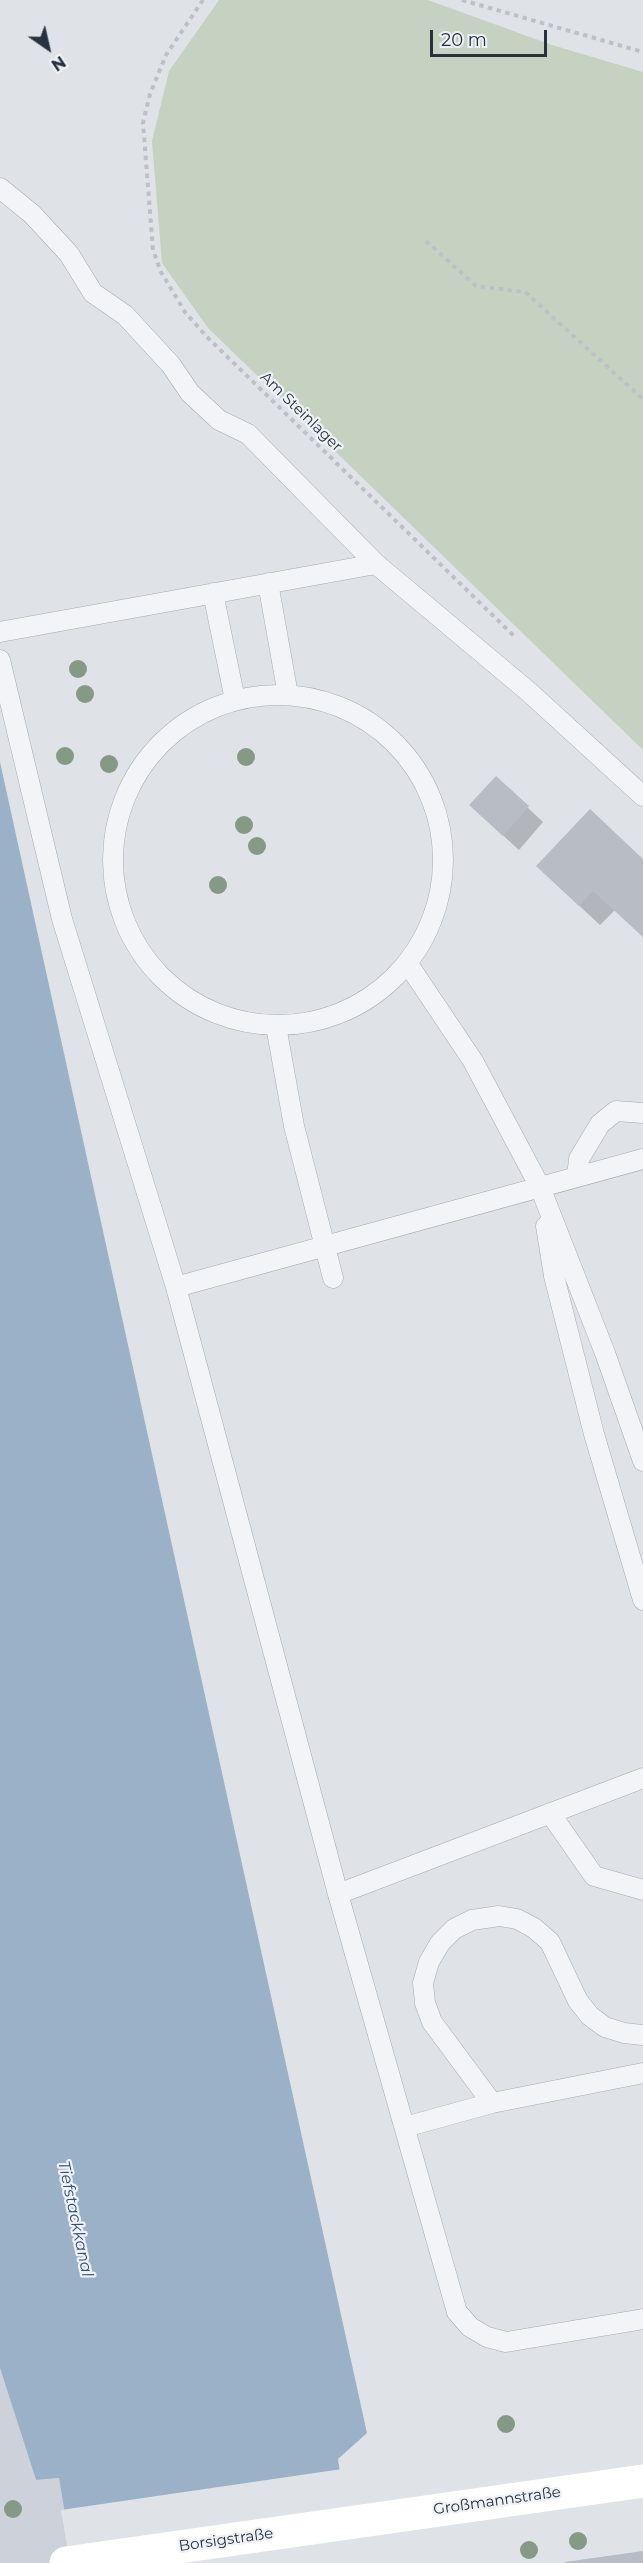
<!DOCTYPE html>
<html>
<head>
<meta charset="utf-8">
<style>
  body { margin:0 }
  #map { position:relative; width:643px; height:2563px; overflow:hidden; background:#dfe3e8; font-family:Montserrat,sans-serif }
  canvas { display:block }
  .north { position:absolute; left:18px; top:18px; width:60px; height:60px; -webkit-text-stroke:4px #eff2f6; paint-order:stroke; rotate:146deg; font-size:16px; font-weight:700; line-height:24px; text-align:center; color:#28313f }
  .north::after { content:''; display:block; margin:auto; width:21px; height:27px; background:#28313f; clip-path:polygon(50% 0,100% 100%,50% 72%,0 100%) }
  .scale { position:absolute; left:430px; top:30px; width:117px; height:27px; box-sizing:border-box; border:3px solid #28313f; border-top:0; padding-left:8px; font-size:18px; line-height:21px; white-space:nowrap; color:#28313f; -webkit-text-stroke:4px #eff2f6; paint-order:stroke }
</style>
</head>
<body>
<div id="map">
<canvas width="643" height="2563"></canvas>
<div class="north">N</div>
<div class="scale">20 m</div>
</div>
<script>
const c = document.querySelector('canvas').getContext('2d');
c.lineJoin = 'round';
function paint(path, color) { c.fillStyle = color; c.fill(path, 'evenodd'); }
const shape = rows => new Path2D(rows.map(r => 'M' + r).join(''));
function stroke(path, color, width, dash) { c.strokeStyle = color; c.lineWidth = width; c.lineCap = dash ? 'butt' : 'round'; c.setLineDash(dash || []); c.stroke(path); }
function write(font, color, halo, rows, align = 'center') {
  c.font = font + ' Montserrat,sans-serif'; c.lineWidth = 4.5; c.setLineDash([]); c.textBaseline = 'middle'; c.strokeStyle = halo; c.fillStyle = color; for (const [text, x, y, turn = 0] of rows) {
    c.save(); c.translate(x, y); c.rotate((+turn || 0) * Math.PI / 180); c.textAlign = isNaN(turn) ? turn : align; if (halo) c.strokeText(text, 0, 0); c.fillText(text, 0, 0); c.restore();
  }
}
const built = shape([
  [0,2368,36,2480,59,2478,73,2563,0,2563]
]);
const green = shape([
  [219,0,428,0,552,45,643,72,643,750,208,328,162,263,152,141,169,71]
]);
const water = shape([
  [0,762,367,2433,338,2459,353,2563,73,2563,59,2478,36,2480,0,2368]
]);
const pier = shape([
  [342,2469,356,2563,70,2563,61,2510]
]);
const shadow = shape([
  [496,778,543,822,519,850,486,820],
  [643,861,643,937,615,910,600,925,558,886]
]);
const building = shape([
  [496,776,529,806,503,836,469,805],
  [590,809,643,859,643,937,593,891,579,906,536,866],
  [643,2551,643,2563,565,2563,565,2562]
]);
const path = shape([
  [203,0,166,55,150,94,143,123,153,250,161,272,185,312,206,336,514,636],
  [462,0,643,52],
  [426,241,476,286,525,292,643,399]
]);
const service = shape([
  [0,188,32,214,69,254,93,293,125,315,171,365,190,393,219,420,248,434,376,564,529,692,643,796],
  [268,583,288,695],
  [213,593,235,700],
  [0,632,376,564],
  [0,660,62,919,176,1287,338,1894,457,2312,470,2327,487,2337,506,2342,643,2319],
  '113 860a165 165 0 1 1 330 0a165 165 0 1 1-330 0Z',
  [408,964,473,1061,540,1187,605,1353,643,1461],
  [276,1026,294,1126,333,1278],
  [577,1177,579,1159,600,1124,616,1111,643,1113],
  [546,1226,554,1276,594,1434,643,1600],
  [176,1287,643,1159],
  [550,1813,594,1876,643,1890],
  [338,1894,643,1778],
  [492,2103,432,2022,425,2003,423,1983,429,1962,440,1943,454,1929,472,1920,499,1916,517,1919,534,1928,550,1942,578,2001,590,2016,605,2027,624,2033,643,2035],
  [405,2127,492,2103,643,2073]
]);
const secondary = shape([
  [66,2563,643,2481]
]);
const trees = [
  [78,669],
  [85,694],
  [65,756],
  [246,757],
  [109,764],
  [244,825],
  [257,846],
  [218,885],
  [506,2424],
  [13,2509],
  [578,2541],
  [529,2550]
];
const streetNames = [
  ["Am Steinlager",301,412,44],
  ["Großmannstraße",497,2501,-8],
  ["Borsigstraße",226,2540,-8]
];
const waterNames = [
  ["Tiefstackkanal",75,2219,78]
];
paint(built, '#cdd2da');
paint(green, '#c5d2c1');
paint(water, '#9bb1c8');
paint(pier, '#dfe3e8');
paint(shadow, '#0003');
paint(building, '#b7bcc5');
stroke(service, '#a4aab2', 21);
stroke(path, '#bdc1c7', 4, [4.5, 4.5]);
stroke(service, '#f2f4f7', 20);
stroke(secondary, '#fff', 33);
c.fillStyle = '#869886';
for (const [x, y] of trees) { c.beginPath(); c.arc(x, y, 9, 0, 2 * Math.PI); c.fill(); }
write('15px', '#28313f', '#eff2f6', streetNames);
write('italic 16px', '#335072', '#eff2f6', waterNames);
</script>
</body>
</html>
